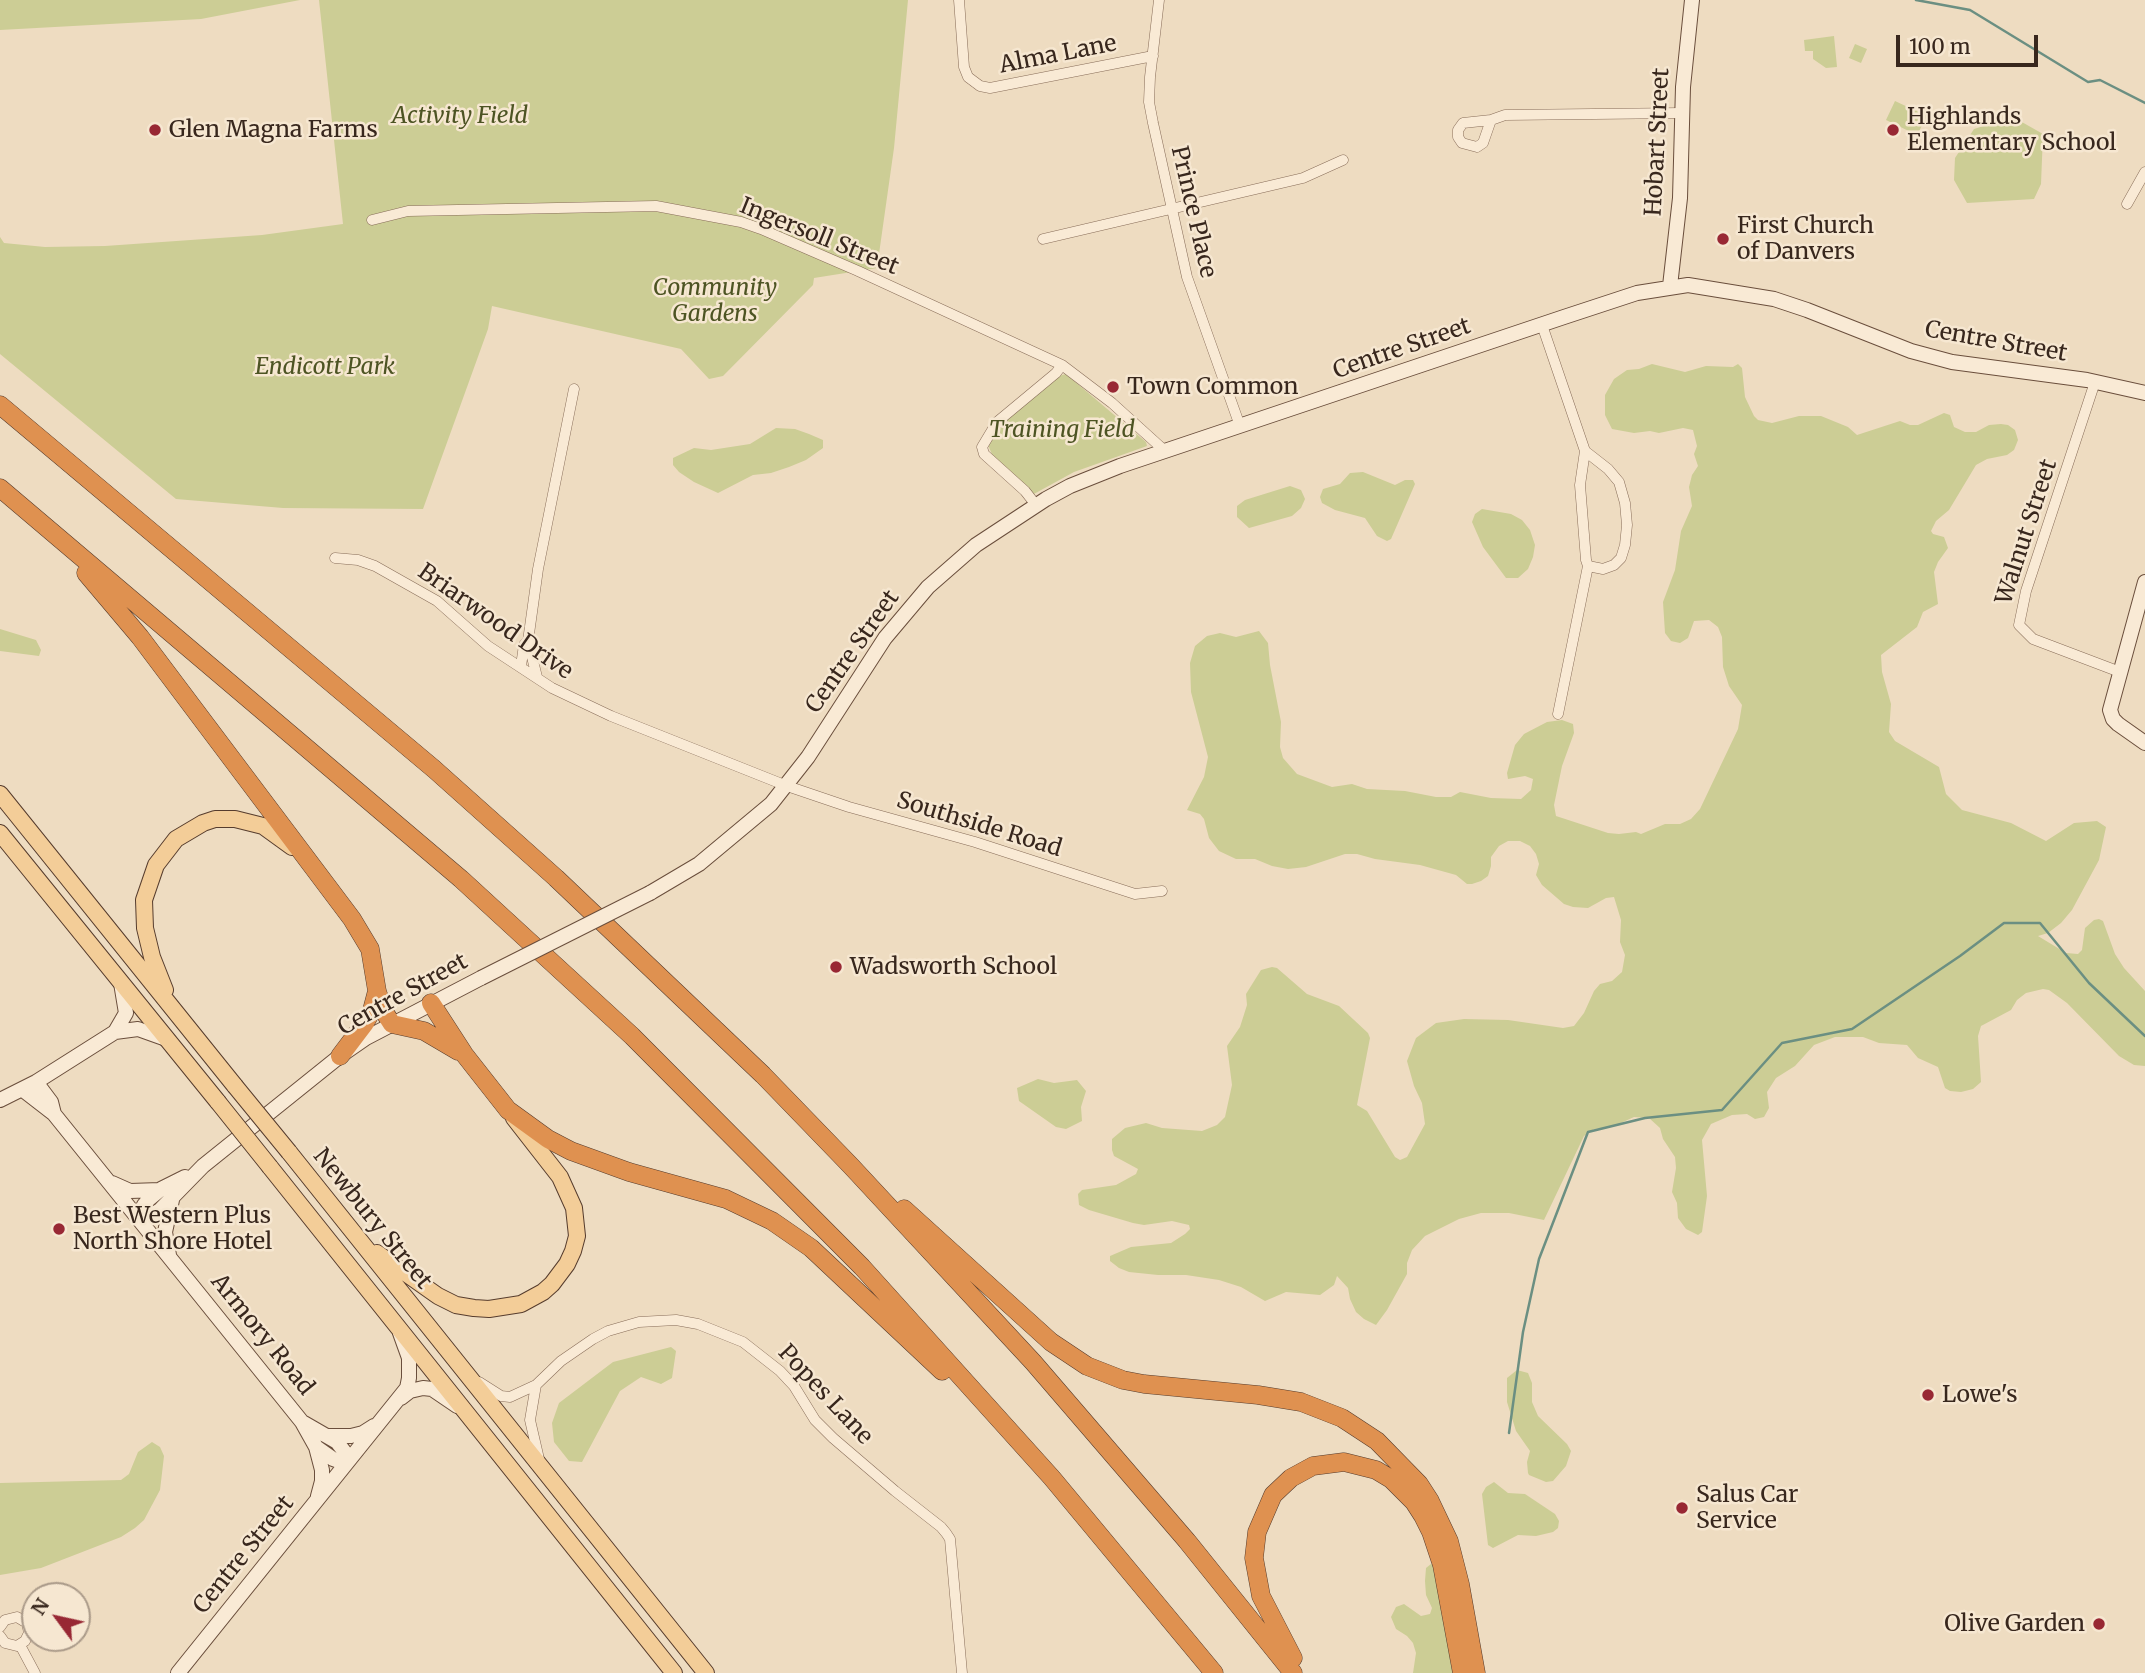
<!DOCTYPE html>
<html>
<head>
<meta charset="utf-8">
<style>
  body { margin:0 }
  #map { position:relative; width:2145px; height:1673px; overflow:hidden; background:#eedcc1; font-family:Merriweather,serif }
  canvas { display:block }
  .north { position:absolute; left:21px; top:1582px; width:70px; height:70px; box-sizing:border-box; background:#f6e7d1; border:2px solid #aa9a89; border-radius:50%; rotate:303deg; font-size:19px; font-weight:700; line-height:28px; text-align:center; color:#38271d }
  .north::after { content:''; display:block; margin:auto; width:24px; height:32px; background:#982834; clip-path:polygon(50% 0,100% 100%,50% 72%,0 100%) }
  .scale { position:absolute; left:1896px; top:35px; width:142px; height:32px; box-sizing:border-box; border:4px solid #38271d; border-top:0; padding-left:9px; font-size:21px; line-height:24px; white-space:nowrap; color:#38271d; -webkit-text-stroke:5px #f6e7d1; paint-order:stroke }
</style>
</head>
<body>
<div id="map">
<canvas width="2145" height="1673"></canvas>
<div class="north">N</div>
<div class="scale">100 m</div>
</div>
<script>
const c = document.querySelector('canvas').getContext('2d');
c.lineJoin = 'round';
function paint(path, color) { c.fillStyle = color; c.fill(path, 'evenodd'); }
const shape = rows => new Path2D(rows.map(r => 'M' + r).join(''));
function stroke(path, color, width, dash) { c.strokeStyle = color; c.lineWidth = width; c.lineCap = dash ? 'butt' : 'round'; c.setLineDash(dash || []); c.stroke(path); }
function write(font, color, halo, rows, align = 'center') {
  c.font = font + ' Merriweather,serif'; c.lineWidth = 5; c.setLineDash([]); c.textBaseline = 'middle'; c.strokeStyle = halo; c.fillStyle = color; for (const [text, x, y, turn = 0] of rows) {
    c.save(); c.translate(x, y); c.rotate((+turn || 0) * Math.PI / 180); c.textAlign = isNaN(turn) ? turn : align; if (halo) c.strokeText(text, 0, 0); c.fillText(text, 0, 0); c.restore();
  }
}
const green = shape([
  [0,0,300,0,201,19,0,30],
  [319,0,908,0,894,148,877,268,814,278,813,285,723,376,709,379,681,349,492,306,488,329,423,509,283,508,176,499,0,354,0,237,4,243,45,247,105,246,262,235,343,224],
  [1834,36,1837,67,1826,68,1813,59,1813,51,1805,51,1804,40],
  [1855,44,1867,49,1861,63,1849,58],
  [1895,101,1927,116,1917,135,1886,120],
  [2013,117,2043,134,2041,184,2034,199,1967,203,1954,180,1955,158,1974,129],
  [1652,364,1685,372,1706,366,1733,367,1738,364,1742,368,1745,397,1754,416,1758,420,1772,423,1799,416,1821,416,1848,427,1857,435,1900,421,1910,425,1918,425,1944,413,1950,415,1954,427,1965,432,1976,432,1989,425,2001,424,2008,425,2015,430,2018,440,2014,450,2007,455,1987,459,1976,465,1949,510,1936,521,1931,531,1933,534,1944,537,1948,548,1938,562,1934,572,1938,604,1923,612,1917,627,1881,655,1882,672,1891,704,1889,732,1895,741,1939,767,1946,794,1962,810,2011,823,2046,841,2074,823,2097,821,2106,827,2099,860,2072,910,2061,923,2048,933,2038,936,2066,953,2078,954,2082,950,2085,928,2094,920,2099,919,2103,921,2115,954,2124,968,2145,991,2145,1066,2134,1065,2119,1056,2067,1003,2049,990,2043,989,2026,993,2017,1000,2011,1010,1981,1026,1978,1036,1981,1082,1973,1089,1961,1092,1950,1091,1945,1088,1938,1067,1918,1058,1907,1045,1879,1043,1863,1037,1835,1037,1814,1045,1795,1066,1776,1078,1767,1092,1769,1108,1764,1117,1755,1119,1747,1114,1732,1115,1711,1124,1702,1140,1707,1196,1702,1232,1698,1235,1686,1229,1678,1218,1677,1203,1672,1192,1676,1168,1675,1157,1663,1139,1660,1128,1649,1118,1634,1117,1612,1127,1594,1129,1584,1136,1544,1220,1509,1213,1481,1213,1459,1219,1425,1236,1412,1250,1407,1263,1407,1274,1387,1310,1376,1325,1364,1319,1356,1312,1350,1299,1348,1288,1337,1276,1334,1285,1320,1295,1286,1292,1265,1301,1241,1287,1219,1280,1186,1275,1158,1275,1129,1272,1119,1268,1110,1261,1110,1256,1131,1247,1171,1243,1185,1234,1190,1229,1189,1225,1172,1221,1144,1225,1133,1223,1089,1210,1079,1205,1078,1194,1082,1190,1116,1185,1136,1174,1138,1169,1114,1156,1112,1150,1112,1139,1125,1128,1146,1123,1162,1128,1202,1131,1217,1125,1225,1117,1232,1085,1227,1046,1240,1027,1247,1005,1246,994,1261,970,1272,967,1277,968,1307,994,1339,1006,1368,1033,1370,1038,1357,1105,1367,1111,1395,1157,1400,1160,1407,1157,1425,1124,1422,1103,1414,1086,1407,1061,1416,1038,1436,1023,1464,1019,1508,1020,1563,1028,1574,1026,1584,1013,1594,991,1600,984,1612,981,1622,972,1625,955,1620,942,1621,920,1614,897,1606,898,1588,908,1573,907,1564,904,1542,885,1536,875,1539,864,1536,854,1530,846,1520,841,1508,841,1499,846,1491,857,1491,866,1488,876,1481,881,1472,884,1467,884,1456,875,1420,865,1375,859,1357,854,1345,854,1306,867,1288,869,1272,866,1255,859,1236,859,1219,851,1209,838,1204,819,1200,814,1187,810,1204,777,1208,757,1191,692,1190,663,1195,646,1207,636,1220,633,1236,637,1259,631,1268,643,1270,665,1281,722,1280,747,1283,758,1297,774,1332,787,1352,784,1367,789,1405,791,1436,797,1451,797,1460,792,1491,798,1521,799,1531,790,1533,779,1525,776,1508,779,1507,773,1515,745,1524,734,1547,722,1562,720,1573,724,1574,733,1562,766,1554,805,1556,816,1608,833,1619,834,1636,832,1641,834,1665,824,1680,824,1691,819,1700,809,1738,729,1742,705,1729,686,1723,667,1722,637,1718,627,1709,620,1694,621,1688,638,1680,643,1671,641,1665,633,1663,602,1675,570,1681,531,1692,506,1689,487,1692,475,1698,466,1694,454,1697,446,1693,430,1683,428,1659,433,1650,431,1634,433,1612,429,1605,415,1605,395,1614,379,1627,370,1639,369],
  [1066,374,1146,442,1147,446,1074,472,1032,495,994,459,988,445,1000,424,1055,377],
  [776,428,795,429,809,434,823,440,823,448,806,460,789,467,771,473,753,475,718,493,694,482,679,472,673,465,673,458,694,448,711,450,750,444],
  [1363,472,1395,485,1405,480,1413,480,1415,484,1391,539,1387,541,1377,536,1365,518,1335,510,1322,503,1320,497,1323,489,1340,484,1350,473],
  [1290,486,1301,490,1305,499,1301,508,1292,516,1249,528,1237,517,1237,506,1245,500],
  [1482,509,1511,514,1522,520,1530,530,1535,545,1533,557,1528,569,1518,578,1506,578,1483,547,1472,522,1475,514],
  [0,629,36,640,41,650,39,656,0,651],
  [1038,1079,1054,1083,1077,1080,1086,1091,1081,1107,1082,1121,1066,1129,1056,1127,1019,1101,1017,1088],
  [671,1347,676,1351,672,1378,661,1384,641,1377,620,1391,582,1462,569,1461,554,1442,552,1423,559,1403,613,1362],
  [1517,1370,1528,1373,1532,1383,1532,1402,1538,1416,1567,1444,1571,1451,1566,1466,1553,1481,1546,1482,1529,1475,1528,1473,1527,1462,1530,1451,1516,1431,1507,1402,1507,1378],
  [152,1442,160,1447,164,1456,160,1490,144,1520,135,1528,121,1537,41,1568,0,1575,0,1483,121,1480,129,1474,138,1452],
  [1494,1482,1508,1493,1525,1494,1555,1514,1559,1521,1558,1528,1553,1532,1536,1536,1518,1535,1493,1548,1488,1545,1482,1494,1486,1487],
  [1431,1564,1434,1565,1453,1673,1413,1673,1416,1653,1413,1643,1407,1636,1396,1629,1391,1617,1396,1607,1404,1604,1421,1616,1430,1614,1432,1608,1426,1595,1425,1581,1426,1568]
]);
const stream = shape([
  [1916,0,1970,10,2088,82,2100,80,2145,103],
  [1509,1433,1523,1332,1539,1259,1588,1132,1645,1118,1722,1110,1782,1043,1852,1029,1960,956,2004,923,2040,923,2089,983,2145,1036]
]);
const street = shape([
  [959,0,964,67,968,77,980,86,990,88,1153,56],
  [1159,0,1150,77,1149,102,1153,123,1187,277,1240,426],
  [1491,120,1483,143,1477,147,1462,143,1458,137,1458,130,1463,123,1491,120,1505,115,1682,113],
  [2127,204,2145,172],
  [372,220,408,211,656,206,741,222,761,229,858,271,1062,365,1112,403,1165,451],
  [1043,239,1303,178,1343,160],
  [1542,325,1585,451,1608,469,1619,482,1625,503,1627,525,1625,545,1621,558,1614,565,1603,569,1588,566,1586,560,1580,485,1585,451],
  [2095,382,2026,591,2019,625,2033,639,2120,672],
  [1036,505,1025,491,984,454,982,447,997,422,1056,373,1062,365],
  [335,558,358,560,375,566,437,601,488,646,552,688,611,716,787,786,849,807,975,842,1135,894,1162,891],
  [528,641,537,677],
  [521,666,524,645,528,641,538,569,574,389],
  [1558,714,1588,566],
  [479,1382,501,1396,510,1397,536,1385,561,1361,593,1339,608,1331,639,1322,676,1320,698,1324,743,1342,780,1371,794,1386,815,1420,833,1438,895,1491,941,1527,946,1533,950,1539,962,1673],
  [536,1385,530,1420,539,1459],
  [0,1627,5,1620,17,1617,27,1623,29,1633,25,1641,17,1646,5,1643,0,1636],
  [20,1645,35,1673]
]);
const secondary = shape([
  [1670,286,1680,198,1683,87,1692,0],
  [2145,582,2110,710,2113,719,2118,724,2145,743],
  [650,893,699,864,771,804,808,757,885,638,928,587,976,545,1046,499,1070,486,1120,466,1564,317,1637,293,1688,285,1774,299,1807,310,1911,351,1952,362,2087,380,2145,393],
  [115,1032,138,1029,166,1039],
  [36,1082,51,1102,54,1114,302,1422,316,1447,333,1459,341,1462,348,1461],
  [23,1090,54,1114],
  [0,1100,36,1082,115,1032,126,1013,121,983],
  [112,1183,130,1191,160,1190],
  [138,1218,152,1215,160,1210,203,1166,340,1056,366,1038,481,978],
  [138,1218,144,1205,149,1199,161,1189,185,1177],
  [169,1255,165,1232,172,1200],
  [401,1398,410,1391,423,1388,432,1389,457,1406],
  [304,1423,337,1442,347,1455,348,1461],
  [328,1436,351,1436,363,1433,374,1426],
  [316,1447,322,1470,322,1481,318,1496],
  [178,1673,407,1388,409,1378,409,1358,400,1333]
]);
const primary = shape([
  [0,794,235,1086],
  [0,833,218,1102],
  [165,990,152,957,145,928,144,900,156,865,176,839,203,823,215,819,235,819,263,826,292,847],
  [289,1152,706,1673],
  [270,1167,674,1673],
  [377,1253,438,1296,456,1305,474,1308,489,1309,521,1304,543,1292,552,1284,567,1264,573,1251,577,1236,574,1208,560,1177,514,1118]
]);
const highway = shape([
  [0,405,434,769,556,878,763,1075,851,1166,1033,1362,1187,1541,1293,1673],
  [0,488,461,879,632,1036,862,1267,1052,1478,1214,1673],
  [86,573,140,637,352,919,370,949,377,991,383,1010,392,1024,424,1031,458,1051],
  [431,1003,464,1054,508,1110,548,1139,571,1151,629,1172,726,1199,772,1221,811,1248,942,1371],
  [340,1056,365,1023,372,1010,377,991],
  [904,1209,1051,1342,1087,1366,1123,1380,1144,1384,1258,1395,1301,1402,1342,1418,1377,1441,1419,1484,1430,1501,1449,1541,1460,1584,1476,1673],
  [1293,1658,1261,1596,1254,1558,1257,1532,1273,1495,1291,1478,1313,1466,1344,1462,1376,1470,1391,1479,1414,1502,1423,1516,1431,1532,1442,1565,1462,1673]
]);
const secondaryBridge = shape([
  [481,978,650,893]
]);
const primaryBridge = shape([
  [235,1086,289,1152],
  [218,1102,270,1167]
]);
const markers = [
  [155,130,7,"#982834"],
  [1893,130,7,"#982834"],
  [1723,239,7,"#982834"],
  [1113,387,7,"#982834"],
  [836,967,7,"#982834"],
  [59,1229,7,"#982834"],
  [1928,1395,7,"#982834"],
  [1682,1508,7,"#982834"],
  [2099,1624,7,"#982834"]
];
const streetNames = [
  ["Alma Lane",1058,55,-11],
  ["Hobart Street",1658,142,-87],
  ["Prince Place",1193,212,77],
  ["Ingersoll Street",819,237,22],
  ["Centre Street",1996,342,10],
  ["Centre Street",1402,349,-19],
  ["Walnut Street",2027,532,-72],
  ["Briarwood Drive",495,622,35],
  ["Centre Street",853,652,-55],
  ["Southside Road",979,825,17],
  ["Centre Street",403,995,-29],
  ["Newbury Street",372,1219,51],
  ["Armory Road",262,1335,51],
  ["Popes Lane",825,1395,47],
  ["Centre Street",244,1555,-51]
];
const parkNames = [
  ["Activity Field",460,116],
  ["Community",715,288],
  ["Gardens",715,314],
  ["Endicott Park",325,367],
  ["Training Field",1062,430]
];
const poiNames = [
  ["Highlands",1907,117],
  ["Elementary School",1907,143],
  ["Glen Magna Farms",169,130],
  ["First Church",1737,226],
  ["of Danvers",1737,252],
  ["Town Common",1127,387],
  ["Wadsworth School",850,967],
  ["Best Western Plus",73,1216],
  ["North Shore Hotel",73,1242],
  ["Lowe's",1942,1395],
  ["Salus Car",1696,1495],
  ["Service",1696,1521],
  ["Olive Garden",2085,1624,"right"]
];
paint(green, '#cccd95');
stroke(stream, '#6b8f82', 2.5);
stroke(street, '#886d59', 11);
stroke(secondary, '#6a4e3c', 16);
stroke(primary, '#563c2d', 18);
stroke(highway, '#563c2d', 19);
stroke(street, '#f9ead5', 10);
stroke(secondary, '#f9ead5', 14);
stroke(primary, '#f3cd98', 16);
stroke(highway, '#df9150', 18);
stroke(secondaryBridge, '#6a4e3c', 16, []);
stroke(primaryBridge, '#563c2d', 18, []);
stroke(secondaryBridge, '#f9ead5', 14);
stroke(primaryBridge, '#f3cd98', 16);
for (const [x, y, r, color] of markers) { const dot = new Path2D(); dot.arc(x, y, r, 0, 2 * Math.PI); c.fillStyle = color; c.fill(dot); stroke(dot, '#f6e7d1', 2.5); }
write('23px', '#38271d', '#f6e7d1', streetNames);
write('italic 23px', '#4d5423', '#f6e7d1', parkNames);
write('23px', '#38271d', '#f6e7d1', poiNames, 'left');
</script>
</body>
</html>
